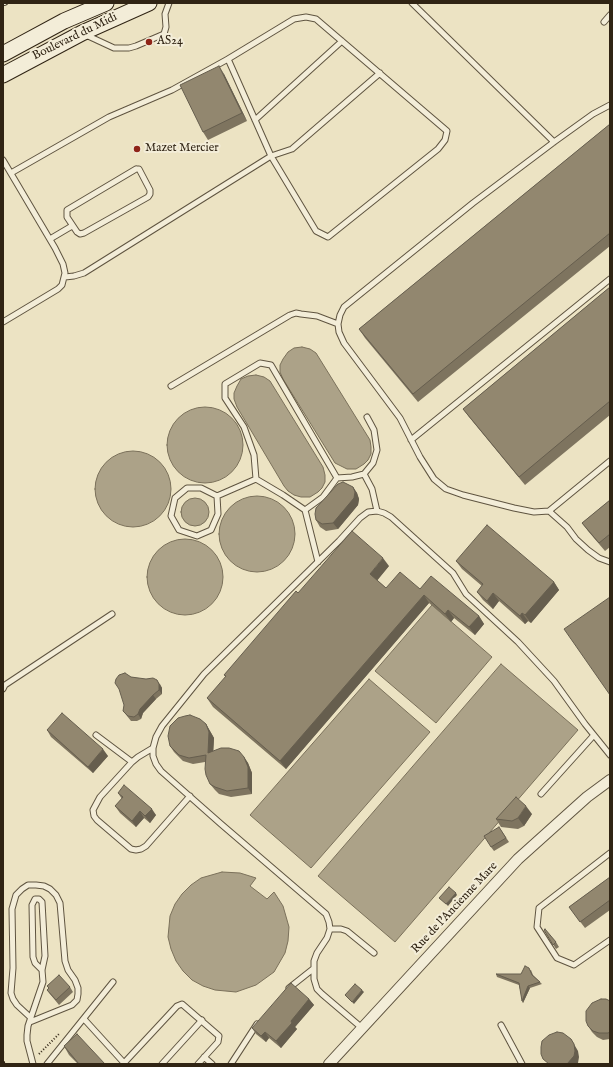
<!DOCTYPE html>
<html>
<head>
<meta charset="utf-8">
<style>
  body { margin:0 }
  #map { position:relative; width:613px; height:1067px; overflow:hidden; background:#ece3c3; font-family:"IM FELL English",serif }
  canvas { display:block }
  .frame { position:absolute; inset:0; border:4px solid #302414; pointer-events:none }
</style>
</head>
<body>
<div id="map">
<canvas width="613" height="1067"></canvas>
<div class="frame"></div>
</div>
<script>
const c = document.querySelector('canvas').getContext('2d');
c.lineJoin = 'round';
function paint(path, color) { c.fillStyle = color; c.fill(path, 'evenodd'); }
const shape = rows => new Path2D(rows.map(r => 'M' + r).join(''));
function stroke(path, color, width, dash) { c.strokeStyle = color; c.lineWidth = width; c.lineCap = dash ? 'butt' : 'round'; c.setLineDash(dash || []); c.stroke(path); }
function write(font, color, halo, rows, align = 'center') {
  c.font = font + ' "IM FELL English",serif'; c.lineWidth = 4; c.setLineDash([]); c.textBaseline = 'middle'; c.strokeStyle = halo; c.fillStyle = color; for (const [text, x, y, turn = 0] of rows) {
    c.save(); c.translate(x, y); c.rotate((+turn || 0) * Math.PI / 180); c.textAlign = isNaN(turn) ? turn : align; if (halo) c.strokeText(text, 0, 0); c.fillText(text, 0, 0); c.restore();
  }
}
const water = shape([
  [302,347,310,349,316,353,370,440,371,447,371,454,368,460,364,464,356,469,347,469,335,463,283,379,280,372,280,365,283,359,288,352,294,348,302,347],
  [256,375,264,377,270,381,323,467,325,475,325,482,322,488,318,492,310,497,301,497,294,495,288,491,284,486,237,407,234,399,234,393,237,386,241,379,248,376,256,375],
  '167 445a38 38 0 1 1 76 0a38 38 0 1 1-76 0Z',
  '95 489a38 38 0 1 1 76 0a38 38 0 1 1-76 0Z',
  '219 534a38 38 0 1 1 76 0a38 38 0 1 1-76 0Z',
  '181 512a14 14 0 1 1 28 0a14 14 0 1 1-28 0Z',
  '147 577a38 38 0 1 1 76 0a38 38 0 1 1-76 0Z',
  [432,605,492,657,436,723,375,671,432,605],
  [501,664,578,730,395,942,318,876,501,664],
  [369,679,430,732,311,868,250,815,369,679],
  [222,872,240,873,256,878,250,886,267,899,274,892,283,906,289,927,288,941,285,953,274,972,256,985,236,992,215,990,203,986,192,980,183,971,176,961,171,949,168,937,170,916,175,904,182,894,191,885,201,878,222,872]
]);
const path = shape([
  [39,1054,60,1033]
]);
const service = shape([
  [412,3,554,142],
  [604,22,610,15],
  [86,35,114,48,129,48,136,46,164,34,166,27,165,14,169,3],
  [610,105,593,114,554,142,473,203,344,307,340,315,338,324,339,332,344,343,400,418,420,457,434,479,446,489,463,495,514,508,534,512,549,511,567,527,576,539,588,550,599,558,610,562],
  [255,120,342,41],
  [3,160,55,248,63,264,65,273,62,285,58,289,3,322],
  [136,169,139,169,150,190,150,194,148,197,84,233,80,234,77,232,67,217,67,210,136,169],
  [11,173,109,117,172,90,228,59,271,156,316,231,328,237,438,149,445,140,447,131,316,19,306,17,294,19,228,59],
  [50,239,72,226],
  [65,277,74,276,84,273,271,156,292,149,380,73],
  [171,386,290,315,296,313,301,314,317,316,338,324],
  [411,440,610,279],
  [364,474,372,489,377,511],
  [337,478,352,477,364,474,373,463,377,450,374,430,367,417],
  [256,479,254,455,244,427,225,398,225,384,260,363,271,365,337,478,323,497,305,510],
  [217,496,218,514,211,530,197,536,179,530,171,516,175,498,187,488,201,488,217,496,256,479,283,495,305,510,318,562],
  [549,511,610,461],
  [3,689,5,685,112,614],
  [96,735,132,762],
  [153,748,138,757,132,762,100,797,93,810,94,816,97,820,131,849,136,850,141,849,146,846,190,796],
  [541,794,594,735],
  [610,853,539,908,537,927,557,958,574,965,610,940],
  [330,929,341,929,347,931,374,953],
  [289,988,313,969],
  [84,1019,125,1064],
  [30,1022,72,1005,77,1000,78,994,78,988,75,980,68,970,65,961,60,903,56,895,50,889,44,886,36,885,28,885,22,889,16,895,12,909,13,968,11,993,13,999,17,1005,31,1018],
  [501,1025,522,1064],
  [362,1028,322,994,317,989,314,979,314,961,317,953,327,938,330,929,329,922,326,914,221,824,161,771,156,764,153,756,153,748,156,737,162,726,204,674,339,541,360,518,368,512,377,511,384,513,391,517,453,573,466,594,518,642,554,681,585,724,610,755],
  [204,1057,212,1064],
  [124,1063,177,1006,182,1004,219,1036,218,1042,198,1064],
  [33,1064,27,1041,27,1035,28,1026,43,982,42,970,45,956,42,902,39,899,35,899,32,905,33,957,35,963,42,970],
  [47,1064,113,982],
  [162,1064,202,1020],
  [231,1064,257,1024]
]);
const minor = shape([
  [329,1064,518,859,587,797,610,780]
]);
const secondary = shape([
  [3,54,64,21,106,3],
  [3,75,82,33,149,3]
]);
const rail = shape([
  [3,4,6,3],
  [3,1063,3,1064]
]);
const wall = shape([
  [224,74,247,121,208,140,203,132],
  [610,124,610,246,418,402,365,338,359,329],
  [610,287,610,415,525,485,469,417,463,409],
  [353,487,357,493,359,499,358,505,338,529,326,531,320,527,316,520],
  [610,500,610,547,605,551,588,531,582,523],
  [456,561,554,582,559,590,531,623,528,621,525,624,499,601,493,609,483,600,477,592,482,586,462,569],
  [389,566,377,580,386,588,420,589,479,616,484,624,475,635,454,618,451,622,429,603,286,769,213,707,207,698,226,677,224,675,298,593],
  [131,677,160,684,162,688,162,694,156,699,143,713,141,719,137,721,131,721,123,711],
  [206,724,214,738,213,751,244,757,248,763,252,773,252,794,231,797,219,794,215,790,210,784,205,762,193,764,183,761,174,752,170,746],
  [47,730,108,756,93,773,51,737],
  [118,793,156,815,150,823,144,818,136,827,120,813,115,806,122,799],
  [532,814,524,826,518,829,501,827,496,819],
  [499,827,509,842,494,851,491,847],
  [610,877,610,910,585,928,569,907],
  [544,930,556,942,559,947,556,949],
  [531,970,533,975,542,984,530,988,523,1003,519,985,497,977,496,974,521,974],
  [47,986,70,987,73,992,59,1005,50,994,47,990,49,988],
  [309,999,314,1005,295,1027,297,1029,281,1048,269,1038,266,1042,256,1034,252,1028],
  [610,1001,610,1039,603,1040,597,1037,592,1032,588,1026],
  [64,1046,105,1064,78,1064,69,1055]
]);
const shadedWall = shape([
  [219,66,224,74,247,121,242,113],
  [353,487,357,493,359,499,358,505,338,529,333,523],
  [383,558,389,566,376,582,370,574],
  [554,582,559,590,531,623,525,615],
  [493,593,499,601,493,609,487,601],
  [424,595,429,603,286,769,280,761],
  [448,610,454,618,451,622,445,614],
  [522,613,528,621,525,624,520,616],
  [479,616,484,624,475,635,469,627],
  [157,680,162,688,162,694,159,690],
  [153,695,156,699,143,713,141,719,138,714,140,709],
  [206,724,214,738,213,759,208,753],
  [103,749,108,756,93,773,88,767],
  [244,757,248,763,252,773,252,794,248,788],
  [526,806,532,814,524,826,518,818],
  [152,809,156,815,150,823,145,816],
  [140,811,144,818,136,827,132,821],
  [456,893,457,895,448,906,446,904],
  [528,986,530,988,523,1003,522,1001],
  [362,990,364,992,354,1004,352,1002],
  [309,999,314,1005,295,1027,297,1029,281,1048,276,1041,291,1021],
  [265,1032,269,1038,266,1042,261,1036],
  [571,1039,578,1051,579,1057,578,1063,577,1064,568,1064,568,1063]
]);
const building = shape([
  [219,66,242,113,203,132,180,85,219,66],
  [610,124,610,233,413,394,359,329,610,124],
  [610,287,610,401,519,477,463,409,610,287],
  [343,482,353,487,355,492,354,498,333,523,322,524,316,520,315,514,316,508,338,484,343,482],
  [610,500,610,534,599,543,582,523,610,500],
  [487,525,554,582,525,615,522,613,520,616,493,593,487,601,477,592,483,584,456,561,487,525],
  [352,531,383,558,370,574,386,588,400,572,420,589,431,576,479,616,469,627,448,610,445,614,424,595,280,761,207,698,226,676,224,675,296,591,298,593,352,531],
  [610,597,610,695,564,629,610,597],
  [125,673,131,677,146,679,153,678,157,680,159,684,159,690,153,695,140,709,138,714,134,717,128,716,123,711,124,705,119,689,115,683,116,679,119,675,125,673],
  [62,713,103,749,88,767,47,730,62,713],
  [190,715,200,719,206,724,209,732,208,753,221,748,229,748,239,751,244,757,248,767,248,788,227,791,215,787,210,784,206,775,205,769,206,755,189,758,179,755,170,746,168,736,170,726,178,718,185,716,190,715],
  [124,785,152,809,145,816,140,811,132,821,115,806,123,797,118,793,124,785],
  [516,797,526,806,518,818,512,821,496,819,516,797],
  [499,827,506,838,491,847,484,836,499,827],
  [610,877,610,900,580,922,569,907,610,877],
  [449,887,456,893,446,904,439,898,449,887],
  [545,929,556,942,553,945,544,930,545,929],
  [525,966,529,968,532,975,540,982,528,986,522,1001,519,983,496,974,521,974,525,966],
  [59,975,70,987,56,1000,47,990,49,988,47,986,59,975],
  [291,983,309,999,291,1021,292,1023,276,1041,265,1032,261,1036,252,1028,291,983],
  [355,984,362,990,352,1002,345,995,355,984],
  [601,999,606,999,610,1001,610,1032,608,1033,599,1033,593,1031,588,1026,586,1021,586,1011,592,1003,601,999],
  [557,1032,563,1033,571,1039,574,1044,575,1051,574,1056,567,1064,549,1064,543,1059,541,1054,541,1047,542,1041,549,1035,557,1032],
  [77,1034,105,1064,79,1064,64,1046,77,1034]
]);
const markers = [
  [149,42,4,"#8f2418"],
  [137,149,4,"#8f2418"]
];
const streetNames = [
  ["Boulevard du Midi",75,37,-26],
  ["Rue de l'Ancienne Mare",455,908,-47]
];
const poiNames = [
  ["AS24",157,42],
  ["Mazet Mercier",145,149]
];
paint(water, '#aca288');
stroke(water, '#7a705a', 1);
stroke(service, '#5f5440', 7);
stroke(minor, '#5f5440', 12);
stroke(secondary, '#302414', 17);
stroke(path, '#302414', 2, [1, 2]);
stroke(service, '#f3edd8', 5);
stroke(minor, '#f3edd8', 10);
stroke(secondary, '#f3edd8', 15);
stroke(rail, '#302414', 4.5);
stroke(rail, '#f3edd8', 3, [9]);
paint(wall, '#7e745f');
paint(shadedWall, '#665e4e');
paint(building, '#92876f');
stroke(building, '#665e4e', 1);
for (const [x, y, r, color] of markers) { const dot = new Path2D(); dot.arc(x, y, r, 0, 2 * Math.PI); c.fillStyle = color; c.fill(dot); stroke(dot, '#f3edd8', 1.5); }
write('12px', '#302414', '#f3edd8', streetNames);
write('12px', '#302414', '#f3edd8', poiNames, 'left');
</script>
</body>
</html>
